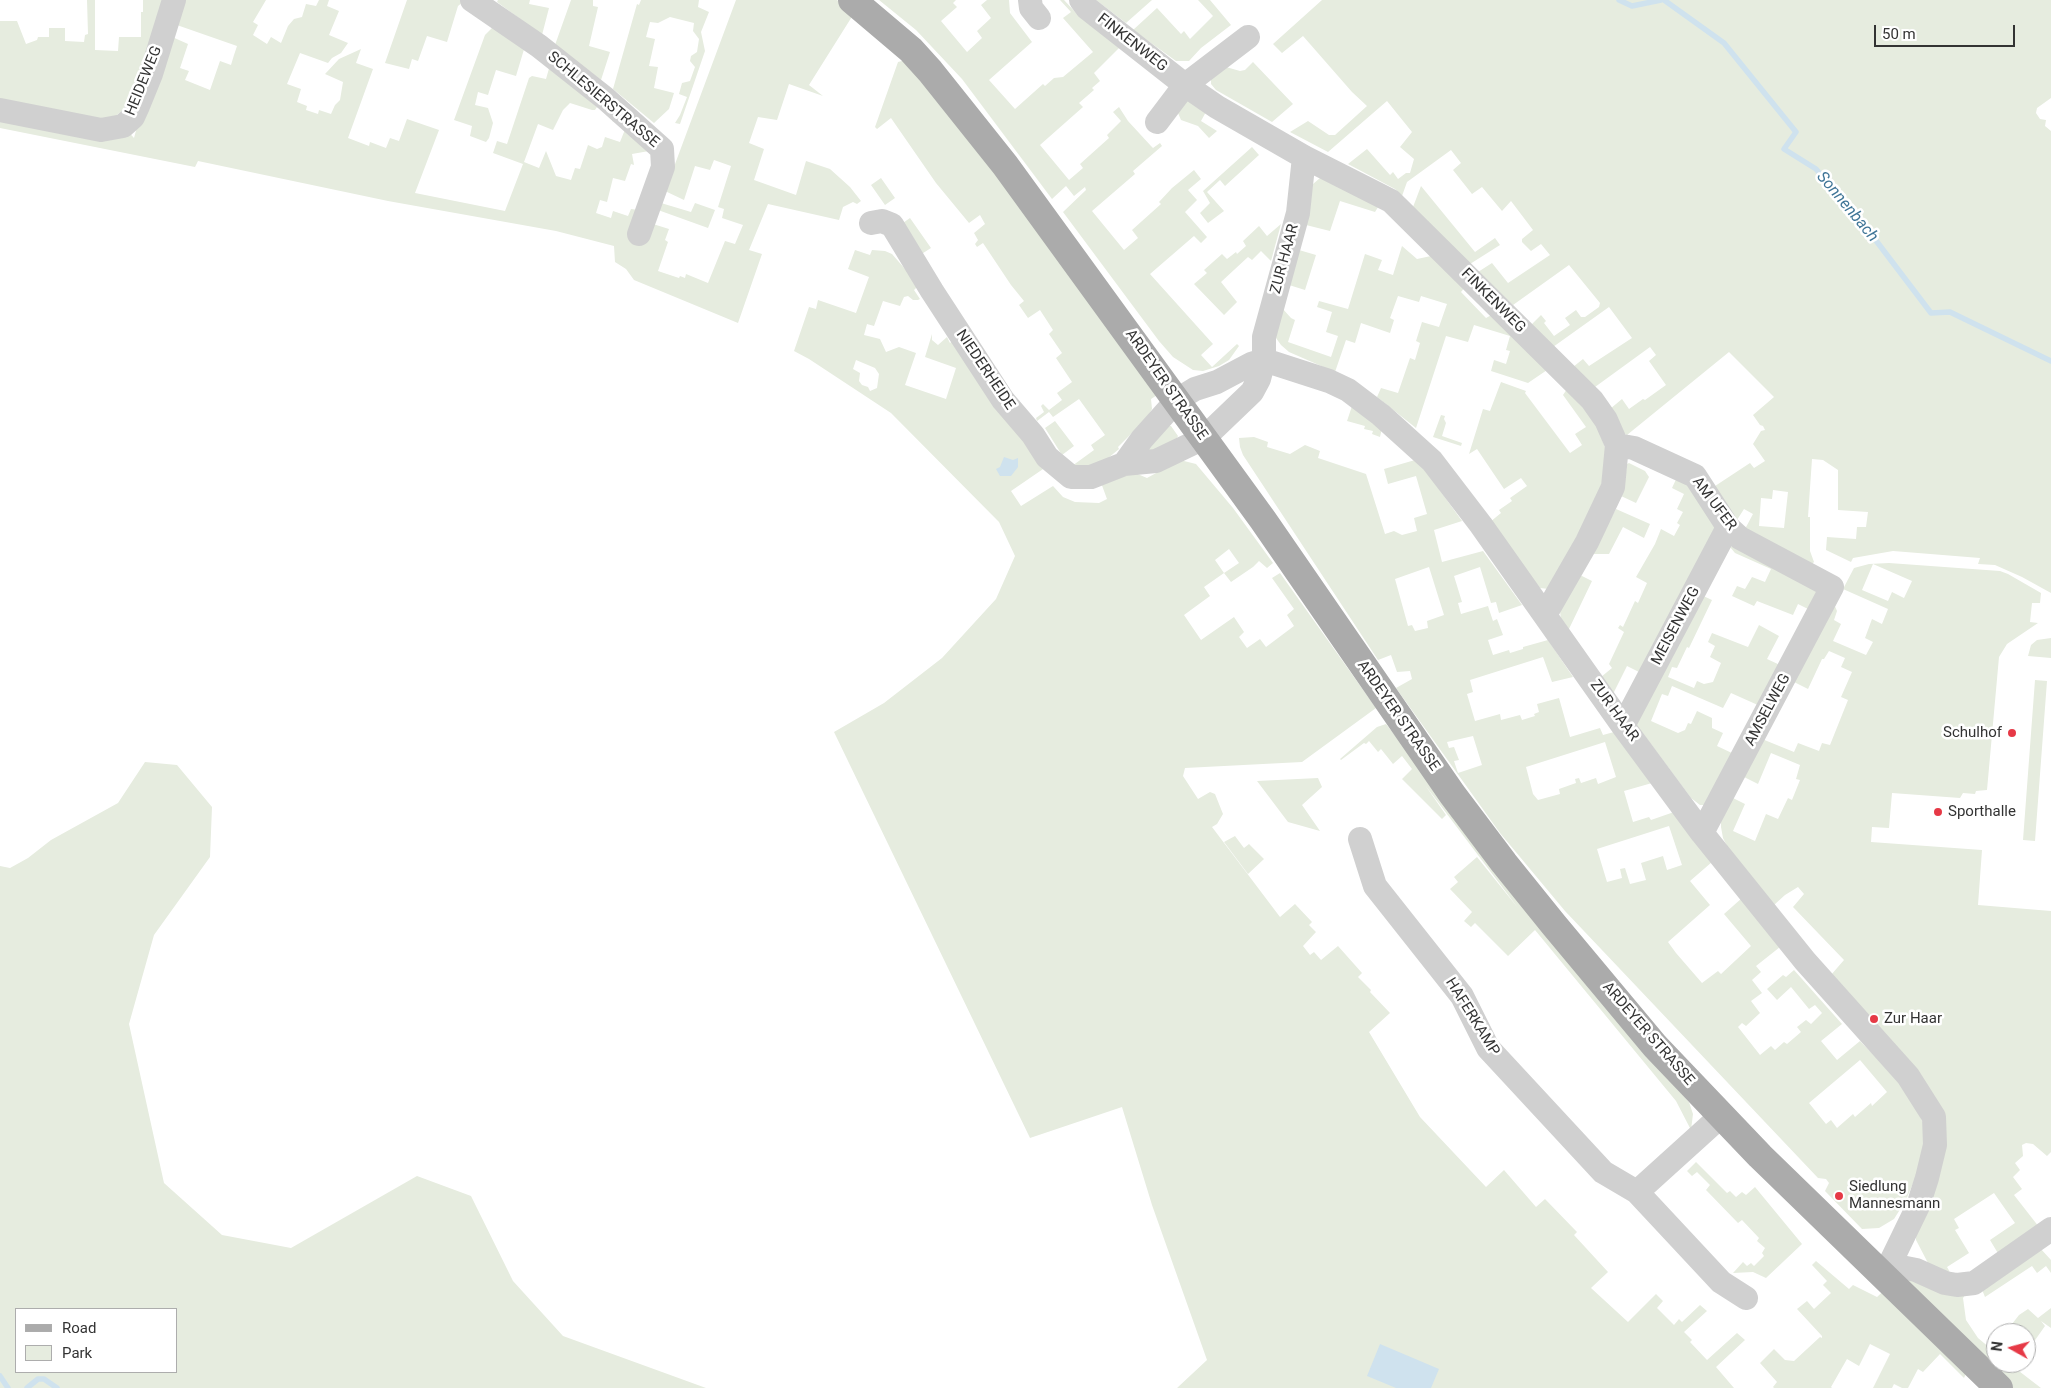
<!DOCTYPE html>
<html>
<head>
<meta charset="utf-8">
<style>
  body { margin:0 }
  #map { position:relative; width:2051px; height:1388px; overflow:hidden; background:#fff; font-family:Roboto,sans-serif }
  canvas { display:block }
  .legend { position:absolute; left:15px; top:1308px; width:162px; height:65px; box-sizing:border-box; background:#fff; border:1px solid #adadad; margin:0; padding:6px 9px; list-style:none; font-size:15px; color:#333 }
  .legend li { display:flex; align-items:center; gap:10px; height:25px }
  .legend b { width:25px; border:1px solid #adadad }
  .north { position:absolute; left:1986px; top:1323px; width:50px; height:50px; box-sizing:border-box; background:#fff; border:1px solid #adadad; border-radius:50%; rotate:277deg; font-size:14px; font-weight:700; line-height:20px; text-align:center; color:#333 }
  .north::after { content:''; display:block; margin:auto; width:18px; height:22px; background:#e63946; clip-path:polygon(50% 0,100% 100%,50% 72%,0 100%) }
  .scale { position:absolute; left:1874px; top:25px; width:141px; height:22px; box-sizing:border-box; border:2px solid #333; border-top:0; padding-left:6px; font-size:15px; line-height:18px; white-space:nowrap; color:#333; -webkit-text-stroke:4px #fff; paint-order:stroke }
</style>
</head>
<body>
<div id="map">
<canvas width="2051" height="1388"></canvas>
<ul class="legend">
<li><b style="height:6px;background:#ababab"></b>Road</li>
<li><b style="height:14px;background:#e6ecdf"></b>Park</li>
</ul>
<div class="north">N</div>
<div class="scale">50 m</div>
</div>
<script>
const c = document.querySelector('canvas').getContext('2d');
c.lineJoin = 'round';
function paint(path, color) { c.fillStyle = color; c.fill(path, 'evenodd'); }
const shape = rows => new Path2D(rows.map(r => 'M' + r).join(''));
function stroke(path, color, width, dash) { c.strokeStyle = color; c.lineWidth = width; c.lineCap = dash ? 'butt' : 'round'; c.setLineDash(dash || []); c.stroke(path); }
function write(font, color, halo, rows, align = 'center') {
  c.font = font + ' Roboto,sans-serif'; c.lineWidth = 5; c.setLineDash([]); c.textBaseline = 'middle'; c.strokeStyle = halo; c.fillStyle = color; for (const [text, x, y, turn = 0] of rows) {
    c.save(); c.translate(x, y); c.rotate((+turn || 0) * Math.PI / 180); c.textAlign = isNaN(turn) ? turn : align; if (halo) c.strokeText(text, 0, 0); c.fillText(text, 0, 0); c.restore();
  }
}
const green = shape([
  [87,0,95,0,95,50,118,51,119,37,141,37,141,12,143,12,143,0,168,0,129,105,117,115,123,126,134,138,137,127,170,36,188,44,180,68,189,71,185,80,210,90,220,61,231,65,234,55,237,46,174,24,181,0,266,0,253,22,258,25,253,35,267,44,271,37,281,43,288,26,294,19,302,17,306,4,316,6,319,0,329,0,327,6,339,11,329,35,348,43,341,53,332,58,328,63,300,53,287,84,301,89,297,102,307,106,306,110,318,114,319,110,331,114,335,105,340,100,343,82,325,74,339,59,361,49,356,63,373,69,348,138,369,146,370,142,386,148,390,138,399,141,407,119,439,130,415,193,505,211,523,164,493,153,497,141,507,144,529,78,532,76,546,79,550,65,597,107,595,110,592,110,570,103,563,110,553,130,538,124,524,162,539,168,546,151,556,176,571,180,575,168,580,169,588,145,597,149,602,147,605,137,620,142,626,127,612,121,614,113,649,151,632,154,634,165,631,164,625,181,613,178,607,202,600,200,596,213,611,218,613,211,628,216,631,209,639,210,653,224,669,229,665,240,668,242,658,271,679,278,680,276,685,278,686,274,708,283,725,241,735,244,743,225,722,218,724,209,718,207,731,166,714,160,710,170,695,166,684,200,665,191,736,0,837,0,853,15,809,85,823,96,789,84,777,120,758,117,749,143,764,149,754,180,796,195,806,161,830,169,850,187,861,201,857,204,853,202,843,207,839,220,768,204,749,250,762,254,738,323,634,280,626,269,615,262,614,246,556,231,388,201,198,161,195,167,0,128,0,21,17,21,26,44,37,40,38,37,49,37,49,28,65,28,65,41,84,42,85,35,88,34],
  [407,0,460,0,463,2,458,6,447,42,427,36,418,61,412,59,409,69,385,63],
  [498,0,530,0,529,4,549,8,542,35,497,2],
  [571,0,593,0,593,6,598,7,589,46,610,52,601,80,555,45],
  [641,0,699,0,698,7,709,12,701,32,705,51,680,124,675,123,680,115,687,97,679,94,682,83,690,81,695,67,690,61,691,56,697,52,699,39,693,31,694,23,670,17,658,23,650,22,646,37,655,39,649,66,658,67,654,88,674,93,669,109,654,123,613,89,637,4,639,5],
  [879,0,956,0,953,3,957,7,941,21,967,52,982,38,977,31,991,18,981,5,987,0,1009,0,1010,13,1032,42,989,80,1015,109,1043,84,1045,86,1054,78,1063,77,1093,52,1063,18,1071,12,1060,0,1064,0,1078,15,1120,47,1094,73,1100,81,1092,88,1094,90,1079,103,1083,107,1040,145,1069,180,1083,168,1080,164,1109,138,1107,135,1121,121,1113,112,1119,107,1128,121,1151,146,1153,148,1160,143,1162,146,1133,171,1135,174,1092,211,1124,250,1138,238,1132,230,1161,204,1159,202,1172,188,1194,170,1201,179,1188,190,1197,200,1185,212,1207,237,1201,243,1194,236,1150,274,1213,344,1201,355,1212,367,1237,344,1239,346,1229,360,1219,366,1203,371,1193,370,1173,357,1159,341,1063,212,1086,190,1085,187,1074,196,1066,186,1052,199,962,79,916,30],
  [1096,0,1152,0,1126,23],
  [1198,0,1210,0,1231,25,1201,48,1189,61,1176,61,1133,30,1157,8,1181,34,1184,31,1190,39,1213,16],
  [1322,0,2051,0,2051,98,2037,108,2036,113,2040,119,2046,120,2045,126,2051,131,2051,593,2022,577,1995,565,1978,564,1980,558,1893,551,1853,558,1851,562,1826,550,1827,537,1856,539,1857,527,1866,527,1868,512,1838,510,1838,470,1823,460,1812,459,1808,517,1810,517,1810,551,1814,562,1811,565,1745,529,1753,514,1744,509,1735,523,1709,490,1750,463,1754,468,1765,461,1753,444,1761,431,1765,430,1763,426,1760,425,1753,415,1774,397,1729,352,1627,435,1623,433,1610,409,1622,399,1629,409,1643,399,1645,400,1666,385,1649,361,1656,355,1650,347,1595,387,1573,367,1583,359,1589,366,1632,338,1609,307,1553,347,1531,325,1541,315,1546,321,1544,323,1554,336,1570,325,1565,318,1576,310,1581,317,1585,317,1599,307,1600,303,1569,265,1513,305,1478,272,1492,263,1508,283,1550,255,1541,244,1531,251,1522,242,1522,239,1533,230,1511,201,1502,211,1482,187,1472,194,1453,170,1461,163,1451,150,1407,182,1402,196,1395,189,1348,164,1367,149,1390,175,1393,172,1398,179,1406,173,1410,173,1414,159,1400,147,1412,132,1387,101,1328,152,1290,132,1308,121,1329,135,1335,135,1367,106,1352,92,1303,36,1282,53,1273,44],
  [1773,490,1788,492,1784,528,1759,526,1761,498,1772,499],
  [493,27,525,46,516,76,496,70,488,95,478,92,475,105,488,108,493,123,489,138,486,142,470,136,472,126,454,120,485,35],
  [911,50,1168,388,1151,399,1152,409,1147,418,1118,447,1119,449,1107,459,1094,466,1072,466,1094,450,1091,445,1105,435,1079,399,1053,417,1049,412,1037,421,1036,418,1044,412,1041,406,1043,404,1049,410,1062,400,1057,393,1072,382,1056,358,1062,353,1049,334,1053,330,1040,310,1028,318,1019,305,1024,301,1011,285,983,243,977,247,975,244,978,240,974,233,985,224,980,215,969,223,936,183,891,118,877,129,875,127,898,62,902,61],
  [1253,62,1293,104,1272,122,1216,90,1211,84,1211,79,1226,67,1240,71,1245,70],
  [1184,101,1190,101,1207,110,1201,121,1217,131,1209,138,1198,126,1181,120,1178,113],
  [1252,147,1259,155,1225,186,1220,180,1207,192,1224,211,1208,223,1200,213,1210,203,1203,191],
  [881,178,895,198,885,205,871,185],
  [1320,178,1380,204,1375,212,1340,201,1330,231,1306,225,1313,184],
  [1421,186,1475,252,1495,238,1500,245,1470,264,1413,207],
  [661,203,691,212,695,203,715,210,708,228,658,210],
  [910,218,931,248,920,255,900,225],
  [1281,224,1271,261,1261,251,1252,260,1248,257,1221,282,1237,302,1224,315,1194,284,1207,273,1204,270,1222,254,1227,259,1236,252,1237,254,1246,246,1243,241,1259,226,1267,236],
  [1402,246,1417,259,1431,256,1466,286,1461,292,1486,318,1495,313,1550,368,1528,383,1491,371,1494,360,1506,364,1510,351,1506,350,1510,336,1474,325,1468,342,1446,336,1416,428,1377,397,1381,388,1398,393,1410,358,1415,360,1420,343,1416,341,1422,322,1439,327,1447,304,1421,296,1419,302,1398,296,1390,318,1394,320,1390,333,1361,323,1355,343,1346,340,1335,372,1289,352,1281,345,1276,338,1276,330,1282,308,1291,318,1295,320,1288,342,1331,357,1338,336,1326,332,1332,312,1317,307,1319,301,1348,309,1365,254,1382,260,1378,270,1393,275],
  [855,250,870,255,872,250,885,251,892,254,919,285,914,290,920,299,918,300,913,300,908,296,904,297,900,306,883,301,874,326,867,324,864,335,880,339,886,352,899,347,916,353,905,385,946,399,956,368,925,357,932,334,932,340,938,345,947,337,950,343,958,336,1046,467,1011,491,1021,506,1053,486,1063,497,1075,502,1099,503,1107,499,1100,480,1126,469,1147,478,1180,460,1196,464,1233,508,1273,563,1267,568,1259,561,1253,567,1231,582,1224,573,1204,587,1210,596,1184,615,1201,640,1234,617,1244,632,1239,637,1247,648,1260,639,1266,647,1294,626,1287,615,1294,609,1272,578,1280,573,1376,708,1302,762,1185,768,1183,776,1198,799,1210,792,1215,794,1223,814,1217,824,1212,827,1280,917,1295,904,1312,922,1309,925,1316,932,1303,946,1310,955,1314,952,1321,960,1338,946,1362,973,1358,977,1371,990,1370,992,1390,1013,1369,1032,1420,1117,1486,1187,1504,1170,1536,1207,1545,1199,1577,1232,1574,1235,1608,1272,1591,1288,1628,1322,1656,1294,1663,1301,1657,1308,1674,1325,1679,1319,1682,1322,1700,1305,1707,1311,1684,1332,1692,1340,1690,1342,1707,1360,1737,1333,1745,1340,1716,1367,1734,1388,1177,1388,1207,1360,1152,1205,1122,1107,1030,1138,834,732,884,703,942,658,996,599,1015,556,999,522,891,413,809,359,794,351,809,307,816,309,818,300,856,313,869,277,848,269],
  [856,360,875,368,879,374,877,388,870,391,868,387,862,385,859,381,860,373,853,369],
  [1229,549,1239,563,1224,573,1215,560],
  [1299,250,1316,255,1305,290,1289,285],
  [1501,382,1526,391,1525,393,1570,453,1582,445,1575,434,1586,427,1563,395,1567,389,1592,413,1606,450,1607,466,1597,505,1549,589,1540,588,1490,522,1501,513,1499,510,1512,501,1510,498,1527,486,1521,478,1504,489,1477,449,1469,454,1483,409,1490,411],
  [1352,406,1382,428,1380,437,1372,434,1373,431,1364,429,1365,426,1347,421],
  [1441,415,1445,416,1444,419,1446,423,1442,436,1462,443,1461,446,1433,437],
  [1055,421,1074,446,1062,455,1045,428],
  [1164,425,1171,426,1178,436,1174,444,1141,457],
  [1254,437,1268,442,1267,447,1290,454,1305,445,1320,451,1318,458,1366,474,1385,534,1394,531,1402,535,1417,531,1414,518,1427,514,1416,476,1388,484,1384,469,1415,460,1423,467,1462,521,1434,530,1442,562,1483,551,1522,605,1499,613,1496,602,1491,603,1480,567,1454,576,1462,602,1458,603,1461,614,1488,606,1493,621,1497,619,1503,635,1488,640,1493,655,1509,650,1510,653,1523,649,1523,647,1548,640,1573,677,1552,682,1543,657,1470,680,1473,692,1467,694,1475,721,1500,714,1501,720,1520,715,1522,720,1535,716,1534,714,1539,712,1537,704,1559,698,1570,737,1600,728,1603,735,1614,732,1652,783,1624,791,1633,822,1649,817,1651,820,1674,812,1712,862,1690,881,1710,905,1668,942,1676,953,1702,983,1718,971,1721,974,1751,946,1724,914,1742,898,1780,947,1756,966,1761,972,1752,980,1762,993,1751,1001,1760,1013,1746,1026,1742,1023,1738,1027,1760,1055,1771,1046,1775,1050,1784,1042,1787,1044,1801,1032,1797,1027,1806,1020,1811,1024,1822,1013,1815,1005,1809,1009,1791,987,1777,1000,1767,989,1783,975,1786,977,1794,970,1842,1024,1821,1041,1837,1060,1860,1041,1895,1077,1915,1104,1923,1123,1926,1139,1922,1162,1906,1200,1894,1219,1879,1228,1862,1229,1825,1191,1829,1183,1826,1179,1818,1178,1565,911,1500,833,1396,688,1412,679,1410,671,1397,672,1391,655,1378,660,1243,455,1240,447,1239,438],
  [1429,567,1444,615,1427,621,1428,628,1415,631,1412,625,1408,626,1395,579],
  [1473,736,1482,765,1458,773,1454,761,1459,760,1454,747,1449,748,1447,742],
  [1605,742,1616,777,1598,784,1596,778,1581,783,1579,778,1575,779,1576,783,1559,789,1560,794,1538,800,1533,794,1526,767],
  [1669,826,1682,865,1667,870,1663,856,1641,863,1646,880,1630,884,1625,868,1620,869,1622,878,1607,882,1597,849],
  [1860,1060,1887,1092,1872,1106,1871,1103,1855,1117,1853,1114,1837,1128,1831,1120,1826,1124,1809,1103],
  [1629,463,1645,471,1649,477,1636,503,1621,496,1624,488,1627,464],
  [1679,473,1722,528,1645,675,1627,666,1613,694,1601,677,1612,668,1609,664,1624,632,1618,628,1620,625,1623,627,1635,601,1638,603,1647,583,1636,577,1655,544,1661,529,1674,536,1680,525,1677,523,1683,512,1677,509,1684,494,1672,488],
  [1616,509,1650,524,1644,538,1623,527,1609,554,1592,554],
  [1734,546,1819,589,1808,609,1798,604,1793,615,1757,601,1754,606,1732,596,1737,586,1745,589,1752,577,1765,582,1771,569,1735,553,1730,547],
  [1889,563,2000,571,2008,574,2041,593,2040,603,2032,603,2030,622,2038,623,2007,644,1999,657,1987,790,1976,791,1975,794,1963,793,1960,798,1892,793,1889,828,1872,827,1871,842,1982,850,1978,905,2051,911,2051,1152,2047,1156,2033,1144,2026,1143,2022,1145,2023,1156,2015,1163,2020,1170,2013,1177,2022,1189,2014,1195,2039,1227,1999,1255,1990,1240,2015,1223,1994,1193,1954,1219,1959,1228,1955,1230,1969,1253,1947,1267,1951,1274,1928,1263,1916,1240,1916,1231,1945,1134,1824,983,1844,960,1793,907,1804,894,1798,887,1785,895,1774,905,1728,848,1723,838,1721,827,1721,819,1731,797,1745,804,1733,831,1755,841,1766,814,1778,819,1788,798,1792,800,1800,780,1796,779,1800,765,1771,753,1758,784,1742,776,1762,739,1794,752,1798,743,1819,751,1822,743,1830,745,1848,700,1841,697,1852,672,1841,667,1845,658,1829,651,1824,659,1822,659,1808,689,1792,681,1834,604,1837,611,1834,620,1841,624,1833,641,1866,655,1873,642,1865,638,1872,619,1882,624,1888,609,1843,589,1854,568,1869,564],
  [1873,564,1912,581,1904,598,1892,592,1888,601,1862,590],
  [1578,574,1592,581,1568,631,1561,620,1560,611],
  [1699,594,1712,600,1689,648,1687,647,1677,668,1672,667,1668,677,1694,688,1697,681,1704,684,1713,682,1721,663,1710,657,1715,646,1708,642,1712,633,1748,647,1759,625,1779,636,1767,659,1780,665,1760,706,1731,693,1723,708,1672,686,1668,696,1662,694,1651,721,1678,733,1685,730,1688,723,1691,724,1697,711,1712,718,1712,728,1723,733,1717,746,1734,754,1704,805,1700,805,1691,798,1636,724],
  [2051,638,2051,658,2028,656,2031,645,2037,640],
  [2035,680,2047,681,2035,841,2023,840],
  [1386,724,1644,1052,1689,1102,1693,1114,1691,1130,1676,1101,1535,930,1508,956,1475,923,1471,927,1464,921,1472,912,1450,889,1458,882,1454,877,1477,857,1518,908,1425,785,1446,815,1442,819,1402,779,1412,769,1402,756,1393,764,1381,749,1378,752,1369,741,1366,744,1364,743,1341,760,1340,759,1377,727],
  [145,762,177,765,212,807,210,857,154,935,129,1024,164,1183,222,1235,291,1248,417,1176,471,1196,513,1281,563,1336,706,1388,0,1388,0,866,10,868,28,858,51,840,118,803],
  [16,1309,176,1309,176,1372,16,1372],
  [1318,778,1322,787,1302,805,1320,831,1288,822,1257,781],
  [1235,836,1244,848,1249,844,1264,859,1248,874,1224,842],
  [1696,1162,1727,1193,1730,1191,1736,1197,1742,1192,1746,1195,1755,1187,1802,1244,1766,1278,1753,1272,1733,1273,1743,1262,1747,1266,1751,1263,1754,1266,1764,1256,1762,1253,1765,1248,1757,1241,1759,1238,1742,1220,1738,1223,1706,1190,1710,1185,1697,1172,1692,1176,1687,1171],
  [2040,1248,2051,1260,2051,1273,2046,1266,2037,1273,2032,1266,1985,1297,1981,1287],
  [1816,1261,1849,1289,1853,1285,1877,1297,1891,1284,1884,1276,1974,1283,1963,1298,1966,1320,1978,1338,1990,1348,1996,1342,1996,1363,2018,1363,2015,1368,2041,1388,1998,1388,1971,1362,1964,1378,1940,1354,1923,1372,1918,1369,1908,1388,1902,1388,1894,1384,1892,1388,1873,1388,1890,1354,1870,1344,1859,1366,1847,1359,1831,1387,1832,1388,1774,1388,1773,1387,1777,1382,1760,1363,1774,1349,1785,1360,1794,1361,1820,1337,1822,1338,1822,1336,1797,1309,1807,1301,1814,1309,1831,1293,1823,1285,1827,1281,1812,1265],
  [2051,1308,2051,1328,2041,1321,2045,1326,2026,1353,2026,1333,2005,1333,2019,1315,2028,1309,2038,1318]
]);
const water = shape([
  [1004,457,1013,460,1018,458,1018,467,1011,476,1000,476,996,469,1000,467],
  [1380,1344,1439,1369,1431,1388,1396,1388,1367,1376]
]);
const stream = shape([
  [1619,0,1632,6,1661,0],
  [1664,0,1724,43,1796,132,1784,149,1816,169,1868,230,1931,313,1950,312,2051,361],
  [0,1376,8,1388],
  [27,1388,38,1379,44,1379,57,1388]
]);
const minor = shape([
  [472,0,539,46,606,99,662,149,663,167,639,234],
  [1030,0,1031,8,1039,18],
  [1081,0,1087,8,1185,85,1217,107,1304,157,1391,201,1592,400,1606,420,1617,445,1613,487,1587,542,1545,615],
  [0,110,101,130,123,126,133,117,138,106,151,74,174,0],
  [1157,122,1185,85,1248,37],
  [871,223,882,221,892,225,932,291,1003,400,1033,435,1047,457,1071,477,1091,477,1124,464,1156,461,1204,438,1252,392,1259,379,1264,360,1264,337,1298,213,1304,157],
  [1617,445,1634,448,1695,476,1728,527,1740,538,1832,587,1702,833],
  [1124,464,1142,439,1177,400,1195,389,1217,382,1251,364,1264,360,1329,381,1348,390,1381,415,1432,461,1481,525,1623,726,1702,833,1805,961,1908,1076,1934,1117,1935,1145,1927,1178,1918,1206,1884,1276],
  [1623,726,1728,527],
  [1360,839,1375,886,1462,996,1488,1048,1603,1172,1637,1192,1721,1282,1746,1298],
  [1637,1192,1721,1116],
  [1884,1276,1901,1267,1916,1270,1945,1283,1957,1285,1974,1283,2051,1229]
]);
const major = shape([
  [852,0,911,50,930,71,1005,165,1263,520,1452,794,1504,863,1554,925,1655,1046,1760,1156,1999,1388]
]);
const markers = [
  [2012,733,5,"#e63946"],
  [1938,812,5,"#e63946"],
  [1874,1019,5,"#e63946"],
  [1839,1196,5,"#e63946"]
];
const streetNames = [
  ["FINKENWEG",1132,43,38],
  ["HEIDEWEG",144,81,-68],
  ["SCHLESIERSTRASSE",603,100,40],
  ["ZUR HAAR",1285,259,-75],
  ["FINKENWEG",1493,301,45],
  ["NIEDERHEIDE",985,370,56],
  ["ARDEYER STRASSE",1166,385,55],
  ["AM UFER",1714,504,53],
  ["MEISENWEG",1676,626,-62],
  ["AMSELWEG",1768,710,-62],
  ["ZUR HAAR",1614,711,54],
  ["ARDEYER STRASSE",1398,716,55],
  ["HAFERKAMP",1472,1017,58],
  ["ARDEYER STRASSE",1648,1034,49]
];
const poiNames = [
  ["Schulhof",2002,733,"right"],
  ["Sporthalle",1948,812],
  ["Zur Haar",1884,1019],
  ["Siedlung",1849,1187],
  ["Mannesmann",1849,1204]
];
const waterNames = [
  ["Sonnenbach",1847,207,50]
];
paint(green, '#e6ecdf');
paint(water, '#cfe2ee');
stroke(stream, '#cfe2ee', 5.5);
stroke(minor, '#d0d0d0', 24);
stroke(major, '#ababab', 28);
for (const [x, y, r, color] of markers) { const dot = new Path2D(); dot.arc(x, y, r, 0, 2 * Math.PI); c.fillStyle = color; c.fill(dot); stroke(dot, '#fff', 2); }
write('15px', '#333', '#fff', streetNames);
write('15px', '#333', '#fff', poiNames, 'left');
write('italic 16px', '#3f7597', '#fff', waterNames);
</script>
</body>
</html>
